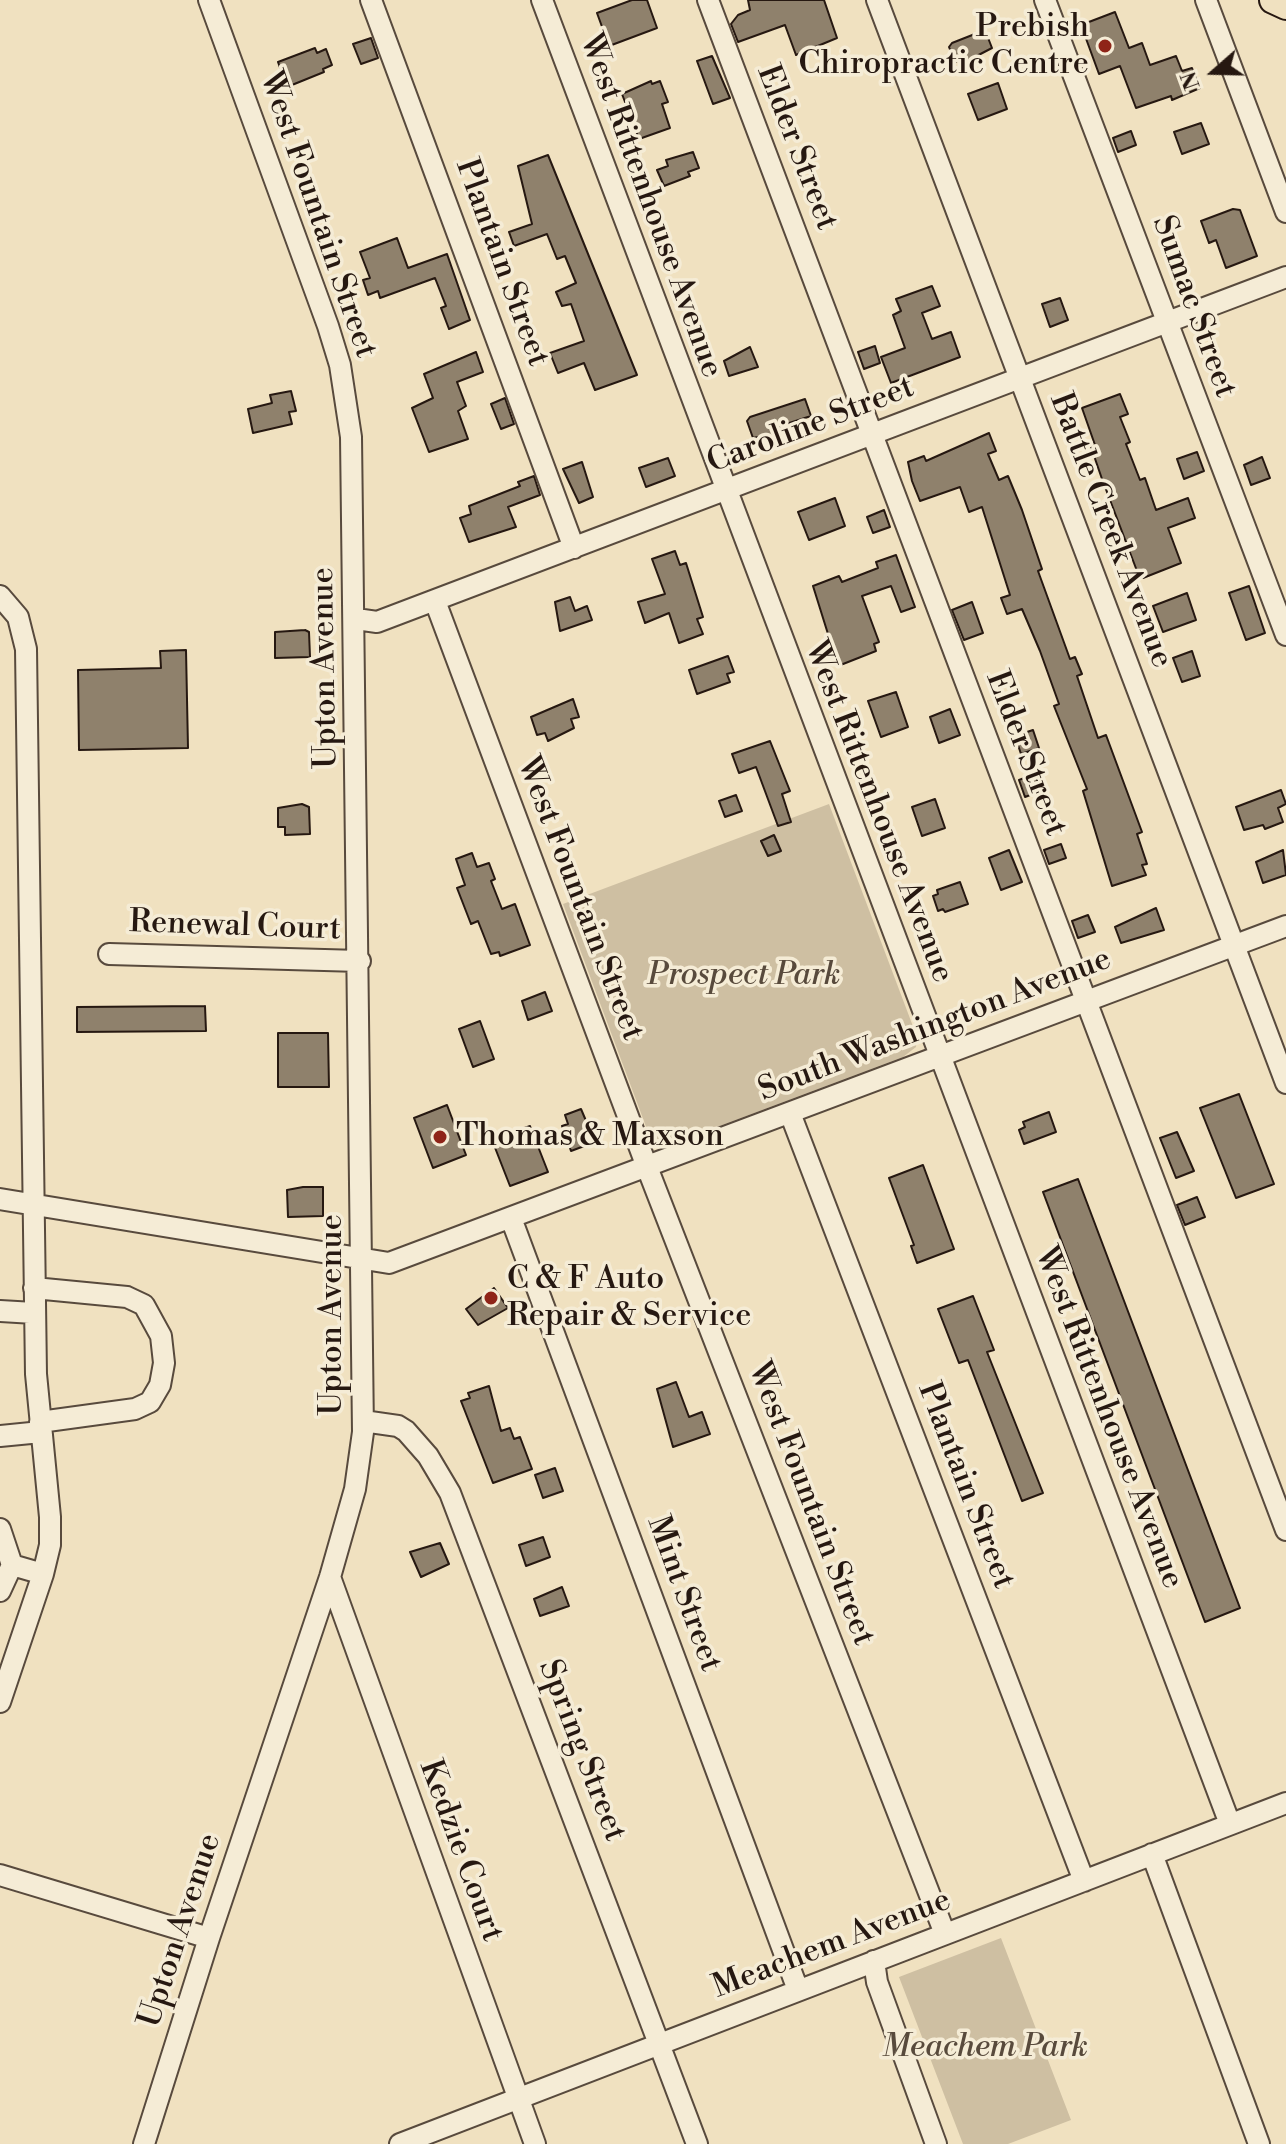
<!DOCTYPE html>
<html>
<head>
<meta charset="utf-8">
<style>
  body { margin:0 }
  #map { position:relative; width:1286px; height:2144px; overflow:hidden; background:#f0e1c0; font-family:"Libre Bodoni",serif }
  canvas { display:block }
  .north { position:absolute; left:1174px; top:32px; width:80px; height:80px; -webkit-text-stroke:6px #f5ecd6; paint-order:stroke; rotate:250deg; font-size:22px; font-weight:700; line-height:32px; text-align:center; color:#261811 }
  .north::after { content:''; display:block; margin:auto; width:28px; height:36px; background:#261811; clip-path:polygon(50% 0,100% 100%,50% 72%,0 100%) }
</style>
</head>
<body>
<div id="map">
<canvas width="1286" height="2144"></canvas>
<div class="north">N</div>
</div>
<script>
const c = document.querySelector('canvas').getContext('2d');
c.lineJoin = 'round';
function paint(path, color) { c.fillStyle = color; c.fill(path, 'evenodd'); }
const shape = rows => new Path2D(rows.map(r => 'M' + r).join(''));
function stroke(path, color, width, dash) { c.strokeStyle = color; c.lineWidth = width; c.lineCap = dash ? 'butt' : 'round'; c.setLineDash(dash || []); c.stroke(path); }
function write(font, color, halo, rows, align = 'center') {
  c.font = font + ' "Libre Bodoni",serif'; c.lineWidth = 7; c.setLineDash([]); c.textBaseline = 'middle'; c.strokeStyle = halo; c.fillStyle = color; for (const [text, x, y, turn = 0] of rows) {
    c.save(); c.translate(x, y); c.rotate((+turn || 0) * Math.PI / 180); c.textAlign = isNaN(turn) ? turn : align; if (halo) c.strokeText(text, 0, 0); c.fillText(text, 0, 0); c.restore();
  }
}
const green = shape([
  [829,804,917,1037,916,1047,903,1057,669,1145,658,1144,648,1132,563,904],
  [1001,1938,1071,2120,1008,2144,963,2144,899,1977]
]);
const building = shape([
  [632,0,647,0,657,28,609,46,597,13,632,0],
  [748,0,824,0,837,38,796,55,785,25,738,42,731,24,738,15,750,10,748,0],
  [1115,12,1129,48,1142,43,1150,65,1176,56,1182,71,1192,68,1200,88,1172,100,1171,96,1136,108,1120,66,1099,74,1081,25,1115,12],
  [985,30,992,48,967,61,966,57,955,62,949,47,952,43,985,30],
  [371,38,378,58,361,64,353,44,371,38],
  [315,48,317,53,326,49,332,65,323,69,324,72,287,87,278,62,315,48],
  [712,56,730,98,713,104,697,61,712,56],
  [651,81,652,84,660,81,668,102,662,104,670,128,639,139,622,94,651,81],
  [998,83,1007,109,978,120,968,94,998,83],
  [1201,123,1209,144,1182,154,1174,132,1201,123],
  [1131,131,1136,145,1118,152,1113,138,1131,131],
  [693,152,699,168,688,172,690,176,664,186,657,170,668,166,666,160,693,152],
  [548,155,637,375,595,390,584,363,558,373,550,353,584,341,571,304,562,306,556,292,576,283,565,256,557,259,547,234,514,246,509,232,532,224,518,166,548,155],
  [1233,209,1240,210,1257,256,1226,268,1216,240,1209,243,1201,221,1233,209],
  [397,238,408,268,447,254,470,320,449,329,441,308,446,306,435,278,380,298,378,291,368,295,363,280,370,278,360,252,397,238],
  [932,286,940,306,922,313,932,339,951,332,960,357,891,383,881,357,905,348,893,315,901,311,896,299,932,286],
  [1060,298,1068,320,1050,327,1042,304,1060,298],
  [875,346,880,363,864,369,858,352,875,346],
  [750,347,758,367,729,376,724,361,750,347],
  [476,352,483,372,457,382,466,406,458,411,468,439,429,452,412,408,433,398,424,374,476,352],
  [291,391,296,411,289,412,292,424,253,433,248,409,272,403,270,395,291,391],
  [1120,394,1128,414,1120,417,1130,442,1126,444,1140,480,1145,478,1156,510,1188,498,1195,518,1168,528,1181,563,1143,578,1140,570,1137,571,1102,479,1091,447,1095,445,1082,408,1120,394],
  [505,398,514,424,501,429,491,404,505,398],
  [805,399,811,416,783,425,785,430,759,440,758,437,753,438,747,421,750,417,805,399],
  [989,433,996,451,988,454,999,480,1008,476,1022,510,1042,569,1038,571,1070,659,1075,657,1082,674,1077,676,1098,738,1106,735,1142,832,1137,834,1147,864,1142,865,1146,875,1112,886,1083,791,1087,789,1054,706,1059,704,1040,651,1022,609,1007,614,1001,598,1010,595,982,507,969,512,960,487,920,501,912,481,908,462,924,456,926,461,989,433],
  [1197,452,1204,471,1184,479,1177,459,1197,452],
  [1262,457,1270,478,1251,485,1244,465,1262,457],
  [668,458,675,476,646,487,639,468,668,458],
  [582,462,593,497,579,503,563,469,582,462],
  [534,476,540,495,508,507,516,527,469,542,460,518,471,514,469,506,520,486,518,482,534,476],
  [835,498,845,526,809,540,798,512,835,498],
  [884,510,890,527,873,533,867,517,884,510],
  [675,551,680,565,686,563,703,617,697,619,703,634,679,643,669,613,645,623,638,602,665,594,652,559,675,551],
  [896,555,915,607,901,612,891,586,862,596,879,642,874,644,876,651,838,666,813,586,839,576,842,582,878,568,876,562,896,555],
  [1249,586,1265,633,1246,640,1229,593,1249,586],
  [1187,593,1196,620,1163,632,1153,606,1187,593],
  [570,597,575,611,587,606,592,620,560,631,555,602,570,597],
  [972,602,983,633,964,640,952,610,972,602],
  [305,630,309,632,310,657,275,658,275,632,305,630],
  [186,650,188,748,79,750,78,670,161,668,160,651,186,650],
  [1192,651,1200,676,1182,682,1173,658,1192,651],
  [728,656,734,672,727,674,730,682,697,694,689,670,728,656],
  [896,692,908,727,881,737,868,701,896,692],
  [573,699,579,717,571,719,574,728,548,741,545,733,537,735,531,717,573,699],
  [950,709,960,735,939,743,930,717,950,709],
  [1033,730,1039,748,1021,754,1015,736,1033,730],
  [770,741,790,791,782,794,791,822,778,826,756,767,739,773,732,754,770,741],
  [1035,774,1041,791,1025,797,1019,780,1035,774],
  [1281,790,1286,804,1278,808,1283,822,1265,829,1263,825,1244,830,1236,807,1281,790],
  [736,795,742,811,725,817,719,801,736,795],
  [935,799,945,828,922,836,912,807,935,799],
  [302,804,309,807,310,834,285,835,285,827,278,827,278,808,302,804],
  [774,835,781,851,768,856,761,841,774,835],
  [1061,844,1066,858,1049,864,1044,850,1061,844],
  [1009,850,1022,882,1001,890,989,858,1009,850],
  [1283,850,1286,875,1263,883,1256,862,1283,850],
  [472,853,477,867,489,863,495,879,491,881,502,909,515,904,530,945,500,956,499,952,491,954,478,921,471,924,457,888,465,885,456,859,472,853],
  [960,882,968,904,945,912,943,909,938,911,933,896,938,894,937,890,960,882],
  [1156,908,1164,930,1121,943,1115,927,1156,908],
  [1088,915,1095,932,1078,938,1072,921,1088,915],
  [545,992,552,1011,528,1020,522,1001,545,992],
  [205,1006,206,1031,77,1032,77,1007,205,1006],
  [480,1021,494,1059,473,1067,459,1029,480,1021],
  [278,1033,328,1033,329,1087,278,1087,278,1033],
  [1239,1094,1274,1184,1236,1198,1200,1108,1239,1094],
  [447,1105,466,1155,433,1168,414,1118,447,1105],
  [581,1109,595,1142,571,1151,562,1126,568,1124,565,1115,581,1109],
  [1049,1112,1056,1132,1024,1144,1019,1130,1025,1127,1023,1122,1049,1112],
  [530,1126,548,1172,510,1186,492,1140,530,1126],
  [1177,1132,1194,1171,1176,1178,1160,1138,1177,1132],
  [923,1165,954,1249,917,1263,911,1246,914,1245,889,1178,923,1165],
  [1078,1179,1240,1608,1205,1622,1043,1192,1078,1179],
  [303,1187,323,1187,323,1216,288,1217,287,1190,303,1187],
  [1197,1197,1205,1217,1185,1225,1177,1205,1197,1197],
  [494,1288,508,1308,478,1325,466,1309,494,1288],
  [973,1296,994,1350,987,1352,1043,1493,1022,1501,968,1360,959,1363,938,1309,973,1296],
  [676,1382,689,1417,702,1412,710,1434,673,1447,657,1389,676,1382],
  [489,1386,501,1431,510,1428,514,1439,520,1437,532,1469,493,1483,461,1401,470,1398,468,1393,489,1386],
  [555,1468,563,1491,543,1498,535,1475,555,1468],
  [543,1537,550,1557,526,1566,519,1545,543,1537],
  [440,1543,449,1564,421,1577,410,1552,440,1543],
  [562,1587,569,1606,540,1616,534,1599,562,1587]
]);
const minor = shape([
  [371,0,574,548],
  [542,0,1230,1824],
  [708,0,1286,1530],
  [877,0,1286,1083],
  [1045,0,1286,635],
  [1206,0,1286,212],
  [0,596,18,617,26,649,36,1374,50,1517,50,1545,43,1574,0,1702],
  [435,601,647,1167,945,1934],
  [356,619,377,622,1286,277],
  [109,954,360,961],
  [790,1113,1084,1881],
  [0,1199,389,1263,1286,926],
  [511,1218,798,1990],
  [34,1288,127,1297,144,1305,161,1336,164,1363,160,1385,150,1402,135,1409,40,1422],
  [0,1311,34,1313],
  [363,1421,398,1426,406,1431,428,1456,450,1493,697,2144],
  [0,1436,41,1432],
  [0,1529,12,1565,43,1574],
  [330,1577,535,2144],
  [0,1591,12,1565],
  [1152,1854,1259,2144],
  [0,1875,209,1938],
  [874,1961,877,1982,936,2144],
  [144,2144,209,1938,330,1577,355,1489,363,1432,351,437,340,365,328,326,209,0],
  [400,2144,1286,1803]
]);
const major = shape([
  [1273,0,1286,6]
]);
const markers = [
  [1105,46,8,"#8f2418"],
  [440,1137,8,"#8f2418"],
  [491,1298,8,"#8f2418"]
];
const poiNames = [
  ["Prebish",1089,28,"right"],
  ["Chiropractic Centre",1089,65,"right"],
  ["Thomas & Maxson",456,1137],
  ["C & F Auto",507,1280],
  ["Repair & Service",507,1317]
];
const streetNames = [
  ["Elder Street",796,148,69],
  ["West Rittenhouse Avenue",650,206,70],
  ["West Fountain Street",317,215,71],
  ["Plantain Street",501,263,70],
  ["Sumac Street",1193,307,70],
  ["Caroline Street",811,426,-21],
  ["Battle Creek Avenue",1110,531,69],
  ["Upton Avenue",326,668,-91],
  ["Elder Street",1025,754,69],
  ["West Rittenhouse Avenue",878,812,69],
  ["West Fountain Street",579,899,69],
  ["Renewal Court",235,927,2],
  ["South Washington Avenue",935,1026,-21],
  ["Upton Avenue",333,1315,-90],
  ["West Rittenhouse Avenue",1108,1418,69],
  ["Plantain Street",965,1486,69],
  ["West Fountain Street",810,1504,69],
  ["Mint Street",683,1594,70],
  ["Spring Street",581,1751,69],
  ["Kedzie Court",460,1851,70],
  ["Upton Avenue",181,1931,-72],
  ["Meachem Avenue",832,1945,-21]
];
const parkNames = [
  ["Prospect Park",744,976],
  ["Meachem Park",985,2048]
];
paint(green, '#cebfa2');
paint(building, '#8f816c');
stroke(building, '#261811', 2);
stroke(minor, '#584a3d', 24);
stroke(major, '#261811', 30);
stroke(minor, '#f5ecd6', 20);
stroke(major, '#f0e1c0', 26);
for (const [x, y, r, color] of markers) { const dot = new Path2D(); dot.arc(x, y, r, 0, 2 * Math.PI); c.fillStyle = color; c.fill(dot); stroke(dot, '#f5ecd6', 3); }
write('32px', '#261811', '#f5ecd6', poiNames, 'left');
write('32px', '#261811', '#f5ecd6', streetNames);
write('italic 32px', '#584a3c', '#f5ecd6', parkNames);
</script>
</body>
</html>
